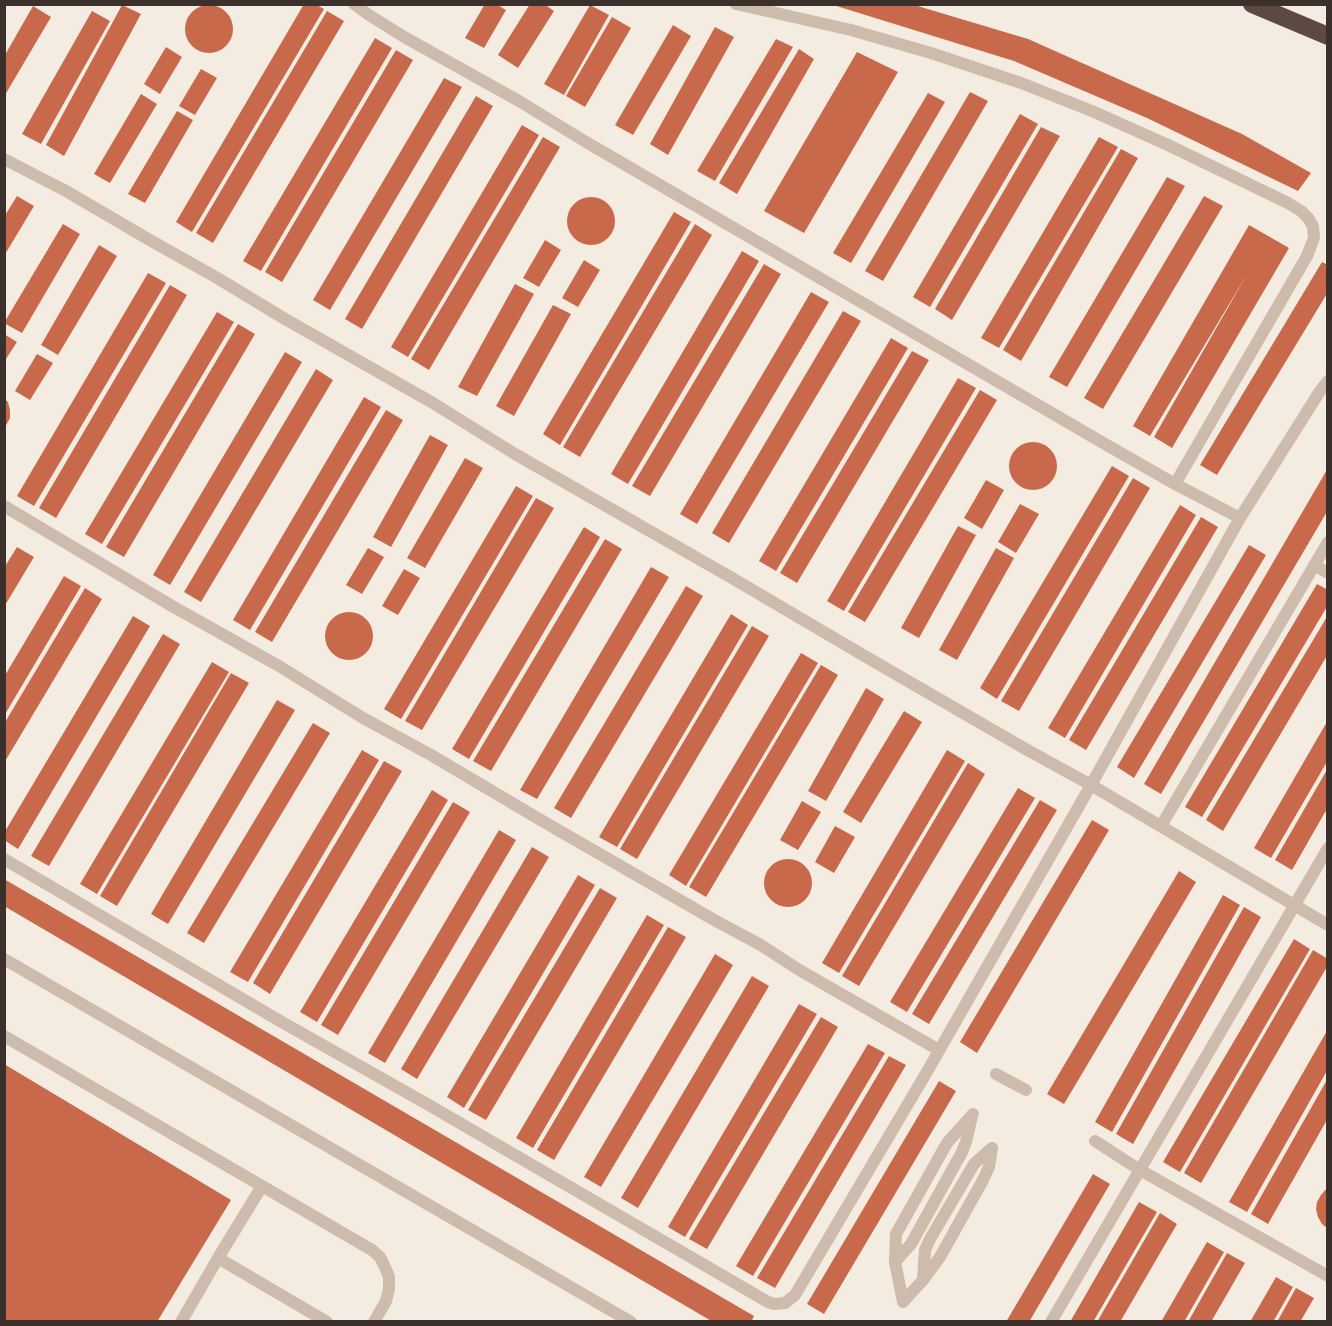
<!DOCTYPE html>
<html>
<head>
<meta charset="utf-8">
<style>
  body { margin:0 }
  #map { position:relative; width:1332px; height:1326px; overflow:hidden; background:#f4ebe1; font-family:Karla,sans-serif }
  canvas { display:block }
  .frame { position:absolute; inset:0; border:6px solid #3b302b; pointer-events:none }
</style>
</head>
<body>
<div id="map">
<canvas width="1332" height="1326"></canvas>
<div class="frame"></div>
</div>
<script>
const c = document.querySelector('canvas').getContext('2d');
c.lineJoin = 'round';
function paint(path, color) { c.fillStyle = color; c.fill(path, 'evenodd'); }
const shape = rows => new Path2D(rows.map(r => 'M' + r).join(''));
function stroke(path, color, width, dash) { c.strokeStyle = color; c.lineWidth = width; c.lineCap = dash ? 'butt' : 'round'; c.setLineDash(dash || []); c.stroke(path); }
const building = shape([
  [304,4,315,4,324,9,192,232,176,222],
  [485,4,496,4,506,10,484,48,465,38],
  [530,4,544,4,554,11,518,68,498,55],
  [830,4,911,4,1028,39,1242,134,1311,173,1298,191,1147,118,1014,61],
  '185 29a24 24 0 1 1 48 0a24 24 0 1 1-48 0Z',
  [122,5,141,14,64,156,46,145],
  [590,5,609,15,564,95,544,84],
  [33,6,51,17,5,95,5,55],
  [92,11,110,21,41,144,22,134],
  [327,11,344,21,213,243,196,233],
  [612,17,631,28,585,107,566,96],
  [673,25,691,36,633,135,615,125],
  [715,27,734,37,668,155,650,144],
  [375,38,392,48,261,271,243,261],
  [776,39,793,47,715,181,697,171],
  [166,47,182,57,160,94,144,84],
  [799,49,814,59,737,194,719,183],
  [396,50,413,60,282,282,265,272],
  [857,52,898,72,804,233,764,211],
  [201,69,217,78,195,115,179,106],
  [444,78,462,87,330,310,313,300],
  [970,92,988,101,883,281,865,271],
  [928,93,945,102,851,263,833,253],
  [141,94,157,104,110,183,94,174],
  [476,96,493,106,362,329,345,319],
  [177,111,193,120,145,203,128,194],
  [1020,114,1038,124,930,307,913,297],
  [522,125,539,135,408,357,391,347],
  [1041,127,1060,136,952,320,935,309],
  [543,137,560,147,429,370,411,359],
  [1099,137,1118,147,999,348,981,338],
  [1121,149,1138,158,1021,361,1003,350],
  [1167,177,1185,186,1067,387,1049,377],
  [17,196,34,206,4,256,4,217],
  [1204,196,1223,206,1103,409,1084,398],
  '567 221a24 24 0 1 1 48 0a24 24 0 1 1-48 0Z',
  [674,212,691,222,560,445,543,434],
  [63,224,80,234,22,333,4,323],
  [695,224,712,235,580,457,563,447],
  [1249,225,1289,248,1172,448,1154,437,1246,276,1150,436,1133,426],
  [545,240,561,250,539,287,523,278],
  [99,245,117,256,58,355,41,345],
  [742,251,759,261,628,484,611,474],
  [584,260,600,270,578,307,562,298],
  [1322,262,1328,265,1328,292,1217,475,1200,465],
  [764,264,781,274,650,496,632,486],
  [148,273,166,283,34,506,17,496],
  [515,284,534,294,477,396,458,387],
  [170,285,187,295,56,518,39,508],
  [811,292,829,302,697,524,680,514],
  [553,305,571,314,514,416,496,406],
  [843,311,861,321,729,543,712,533],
  [217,312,234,322,102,544,85,534],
  [238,324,255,334,124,557,106,547],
  [4,334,17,342,4,362],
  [891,338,908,348,776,571,759,561],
  [912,351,929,360,797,583,780,573],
  [285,352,302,362,170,585,153,575],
  [37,354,53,363,30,400,15,391],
  [316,369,333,380,201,602,184,592],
  [958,378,976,388,844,611,827,601],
  [980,390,997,400,865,622,848,612],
  [364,397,381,407,250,630,233,620],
  [4,398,8,402,10,410,10,418,4,429],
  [386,410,403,420,272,642,255,632],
  [430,435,448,445,391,547,373,537],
  '1009 466a24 24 0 1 1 48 0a24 24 0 1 1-48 0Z',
  [465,458,483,468,425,568,407,558],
  [1112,466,1129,476,997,699,980,688],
  [1328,468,1328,510,1161,794,1144,784],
  [1133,478,1150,488,1019,711,1001,701],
  [986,480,1004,490,982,529,964,518],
  [516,486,533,496,401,719,384,709],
  [536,498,554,508,422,730,405,721],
  [1020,504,1039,514,1016,553,998,542],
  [1180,505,1196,515,1065,738,1048,728],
  [1201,517,1218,527,1086,750,1069,740],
  [958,526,976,535,919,638,901,628],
  [584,527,600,537,469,759,452,749],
  [605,539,622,549,491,771,473,761],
  [1249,545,1266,555,1134,778,1117,767],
  [17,547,34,557,4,607,4,568],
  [368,548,384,557,362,594,346,585],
  [996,548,1014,558,957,660,939,650],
  [651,567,669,577,537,799,520,790],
  [404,569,420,578,398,615,382,606],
  [64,576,81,586,4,716,4,677],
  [1317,584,1328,590,1328,605,1202,817,1185,807],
  [686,586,703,596,571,818,554,808],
  [85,588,102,599,4,763,4,724],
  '325 636a24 24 0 1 1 48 0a24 24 0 1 1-48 0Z',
  [731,614,748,625,617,847,599,837],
  [1328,615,1328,654,1223,831,1206,820],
  [133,616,150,626,18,849,4,840,4,833],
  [752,626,769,636,637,859,620,849],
  [163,634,180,644,49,866,31,856],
  [801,653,818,663,686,886,669,875],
  [212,662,229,672,97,894,80,884],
  [821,665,838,675,706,897,689,887],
  [231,673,249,683,117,906,100,896],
  [866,688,884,699,826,801,808,791],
  [277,700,295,710,168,924,151,914],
  [904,711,922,722,861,823,843,812],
  [1328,720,1328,760,1271,858,1254,848],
  [313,723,330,733,204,943,187,933],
  [362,750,379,760,248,982,230,972],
  [947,750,965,761,839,973,822,963],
  [384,761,402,771,270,994,253,983],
  [968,763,985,774,859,986,842,976],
  [1328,768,1328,807,1292,870,1275,860],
  [1018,788,1035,798,907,1012,890,1002],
  [432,790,448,800,317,1022,300,1012],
  [1040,800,1057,810,929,1024,912,1014],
  [802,801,821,812,798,850,780,840],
  [453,802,470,812,338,1035,321,1025],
  [1092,820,1109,830,977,1053,960,1042],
  [835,826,855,837,834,873,815,862],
  [499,830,516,840,385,1063,368,1053],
  [532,847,549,857,417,1079,401,1069],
  '764 883a24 24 0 1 1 48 0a24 24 0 1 1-48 0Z',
  [1179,871,1196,882,1064,1104,1047,1094],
  [578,875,595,885,464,1108,447,1097],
  [4,879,754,1316,751,1322,713,1322,4,906],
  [600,888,617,898,486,1120,468,1110],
  [1223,895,1240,905,1112,1132,1095,1122],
  [1244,907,1261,917,1133,1144,1116,1134],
  [647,915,664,925,533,1148,516,1138],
  [668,927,686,937,554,1160,537,1150],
  [1294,939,1310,949,1180,1172,1163,1162],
  [1313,950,1328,959,1328,965,1201,1183,1184,1173],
  [715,954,733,965,601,1187,584,1177],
  [752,976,769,986,638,1208,621,1198],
  [799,1004,817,1014,685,1237,668,1227],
  [821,1017,838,1027,707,1249,689,1239],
  [1328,1029,1328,1069,1247,1212,1229,1202],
  [868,1044,885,1053,753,1276,736,1266],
  [889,1056,906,1065,775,1288,757,1278],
  [4,1064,231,1200,157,1322,4,1322],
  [1328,1078,1328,1118,1268,1224,1251,1214],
  [939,1081,956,1091,824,1314,807,1304],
  [1093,1174,1110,1184,1029,1322,1006,1322],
  [1328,1187,1328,1229,1322,1224,1318,1217,1316,1209,1317,1202,1321,1195],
  [1139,1202,1157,1212,1093,1322,1070,1322],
  [1160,1213,1177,1224,1120,1322,1097,1322],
  [1207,1242,1224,1252,1184,1322,1161,1322],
  [1227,1253,1245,1263,1211,1322,1188,1322],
  [1276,1277,1293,1287,1273,1322,1250,1322],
  [1296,1288,1314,1298,1300,1322,1277,1322]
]);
const lane = shape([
  [354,4,369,15,406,38,519,101,586,142,1105,444,1175,484,1240,518],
  [736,4,851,30,931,53,1021,83,1092,111,1168,145,1288,203,1301,211,1308,218,1313,226,1314,238,1307,256,1175,484],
  [4,159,66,191,148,239,219,279,285,319,433,403,515,454,732,578,868,658,1022,747,1091,785,1328,925],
  [4,506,172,606,279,666,363,718,431,755,539,819,716,921,759,944,801,971,939,1050],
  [1314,565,1328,573],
  [1161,826,1328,542],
  [4,859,280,1021,427,1104,768,1302,774,1304,785,1303,795,1295,928,1070,1091,785,1240,518,1320,391,1328,381],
  [4,959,631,1322],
  [4,1036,372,1250,380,1257,385,1267,389,1277,389,1289,386,1301,374,1322],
  [996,1074,1026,1090],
  [1095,1141,1140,1170,1328,1276],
  [218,1258,327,1322],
  [895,1262,911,1244,962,1152,966,1142,972,1116],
  [923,1279,925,1250,930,1239,974,1164,992,1148],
  [903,1302,895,1262,896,1234,947,1143,973,1114],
  [903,1302,923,1280,940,1257,983,1180,989,1167,992,1148],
  [181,1322,218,1258,262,1186],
  [1051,1322,1328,848]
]);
const highway = shape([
  [1252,4,1328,36]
]);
paint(building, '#c8694b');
stroke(lane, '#cdbbac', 12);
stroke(highway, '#5c4a42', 18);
</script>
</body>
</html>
